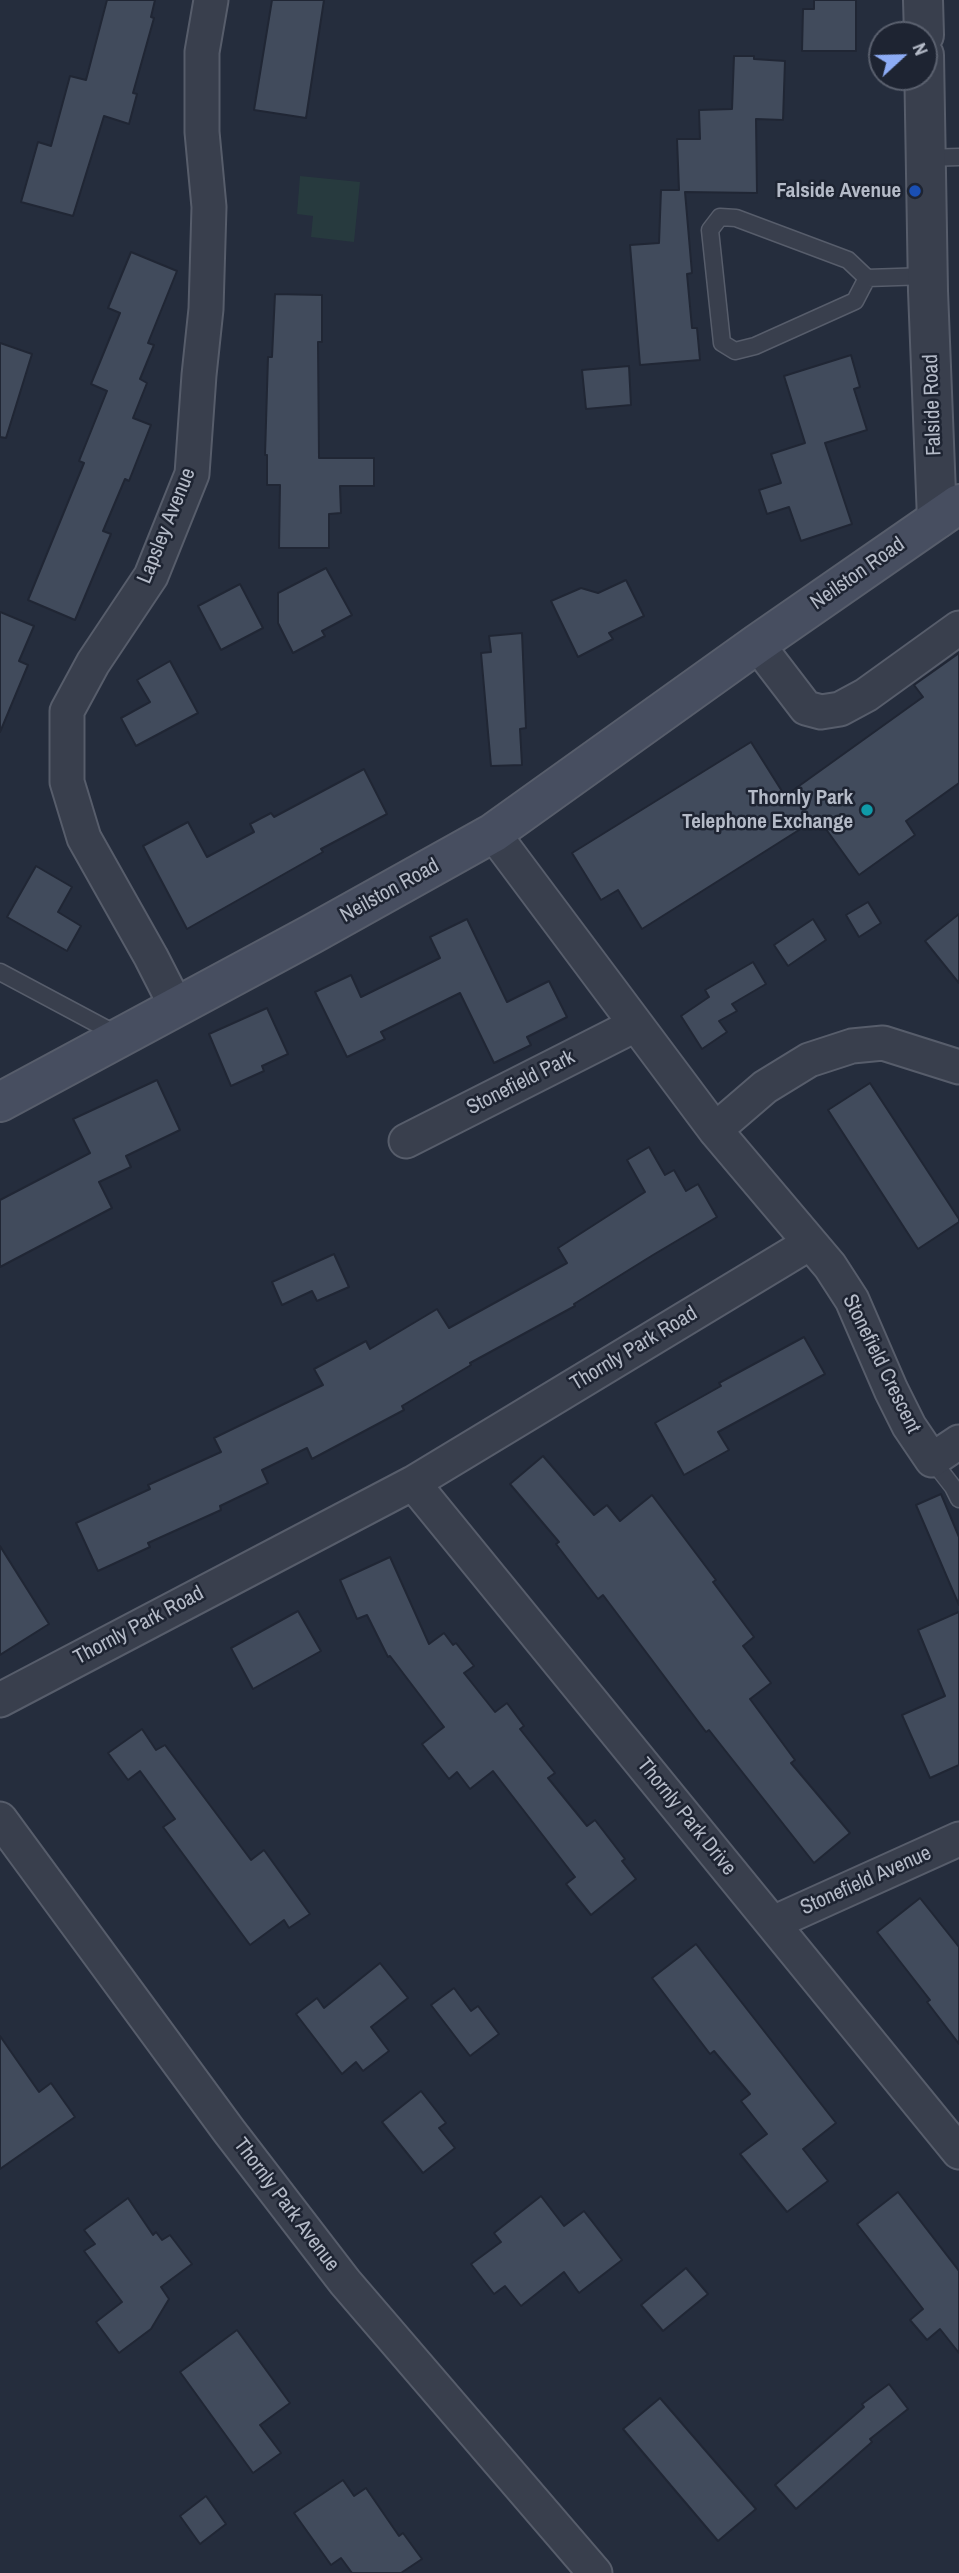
<!DOCTYPE html>
<html>
<head>
<meta charset="utf-8">
<style>
  body { margin:0 }
  #map { position:relative; width:959px; height:2573px; overflow:hidden; background:#252d3d; font-family:"Archivo Narrow",sans-serif }
  canvas { display:block }
  .north { position:absolute; left:868px; top:21px; width:70px; height:70px; box-sizing:border-box; background:#1e2432; border:2px solid #5a606e; border-radius:50%; rotate:68deg; font-size:19px; font-weight:700; line-height:28px; text-align:center; color:#b5bbc8 }
  .north::after { content:''; display:block; margin:auto; width:24px; height:32px; background:#8dacf5; clip-path:polygon(50% 0,100% 100%,50% 72%,0 100%) }
</style>
</head>
<body>
<div id="map">
<canvas width="959" height="2573"></canvas>
<div class="north">N</div>
</div>
<script>
const c = document.querySelector('canvas').getContext('2d');
c.lineJoin = 'round';
function paint(path, color) { c.fillStyle = color; c.fill(path, 'evenodd'); }
const shape = rows => new Path2D(rows.map(r => 'M' + r).join(''));
function stroke(path, color, width, dash) { c.strokeStyle = color; c.lineWidth = width; c.lineCap = dash ? 'butt' : 'round'; c.setLineDash(dash || []); c.stroke(path); }
function write(font, color, halo, rows, align = 'center') {
  c.font = font + ' "Archivo Narrow",sans-serif'; c.lineWidth = 5; c.setLineDash([]); c.textBaseline = 'middle'; c.strokeStyle = halo; c.fillStyle = color; for (const [text, x, y, turn = 0] of rows) {
    c.save(); c.translate(x, y); c.rotate((+turn || 0) * Math.PI / 180); c.textAlign = isNaN(turn) ? turn : align; if (halo) c.strokeText(text, 0, 0); c.fillText(text, 0, 0); c.restore();
  }
}
const green = shape([
  [300,176,360,182,354,242,311,237,313,216,297,214]
]);
const building = shape([
  [107,0,155,0,151,17,154,18,133,93,137,94,129,124,104,116,73,216,21,202,38,142,51,146,70,76,86,80,107,0],
  [272,0,324,0,306,118,254,110,272,0],
  [814,0,856,0,856,51,802,51,803,9,814,9,814,0],
  [734,56,754,56,754,59,785,61,783,120,756,119,757,193,685,192,692,273,687,274,692,328,697,328,700,360,640,365,630,245,659,243,661,190,679,190,677,139,700,139,699,110,732,109,734,56],
  [131,252,177,271,148,343,154,345,140,379,147,383,133,418,151,425,129,481,125,479,103,531,111,534,75,620,28,600,84,463,79,461,107,391,91,384,120,313,108,308,131,252],
  [275,294,322,295,322,342,318,342,319,458,374,458,374,486,340,486,341,513,329,514,329,548,279,548,280,485,267,485,267,455,265,455,268,357,272,357,275,294],
  [0,343,32,354,6,438,0,437,0,343],
  [851,355,860,387,854,389,867,430,825,443,852,524,801,541,789,507,767,514,759,490,781,483,771,454,805,443,784,376,851,355],
  [629,366,631,405,586,409,582,370,629,366],
  [326,568,352,615,322,631,325,636,293,653,278,623,278,593,326,568],
  [626,580,644,616,609,633,613,639,578,657,551,601,581,588,598,593,626,580],
  [240,584,263,628,221,650,198,606,240,584],
  [0,612,34,626,19,661,28,665,0,732,0,612],
  [522,633,526,728,520,729,522,765,491,766,481,653,491,652,489,636,522,633],
  [959,653,959,783,906,821,915,835,859,875,818,818,642,929,618,890,601,900,572,853,751,742,785,796,923,697,914,685,959,653],
  [170,661,198,713,136,746,121,718,150,702,137,680,170,661],
  [364,769,387,814,321,849,323,852,187,929,143,846,188,822,207,857,254,832,250,824,271,813,274,817,364,769],
  [36,866,72,887,58,912,81,926,67,951,7,917,36,866],
  [868,902,881,923,859,937,846,915,868,902],
  [959,914,959,983,925,941,959,914],
  [467,919,507,1002,549,981,567,1017,527,1037,531,1045,494,1063,460,993,381,1032,385,1039,347,1057,315,992,351,975,361,997,440,958,430,937,467,919],
  [813,919,826,940,788,966,774,945,813,919],
  [753,962,766,984,732,1004,737,1011,719,1021,727,1032,702,1049,681,1016,709,997,705,990,753,962],
  [267,1008,288,1054,262,1066,264,1071,231,1086,209,1034,267,1008],
  [157,1080,180,1130,126,1156,131,1167,99,1182,112,1208,0,1267,0,1200,90,1153,73,1119,157,1080],
  [870,1083,959,1219,959,1222,918,1249,828,1110,870,1083],
  [649,1147,665,1175,674,1170,686,1191,698,1184,717,1217,653,1255,574,1304,575,1306,470,1363,471,1365,402,1406,404,1410,312,1459,307,1448,262,1470,268,1483,220,1506,221,1510,148,1543,150,1547,98,1571,76,1523,150,1489,148,1485,221,1452,214,1438,323,1385,314,1369,366,1341,370,1349,437,1309,449,1328,567,1263,558,1248,645,1192,627,1160,649,1147],
  [334,1254,349,1287,317,1301,312,1291,282,1305,272,1282,334,1254],
  [804,1337,825,1374,718,1432,729,1450,684,1475,655,1423,721,1386,719,1383,804,1337],
  [543,1456,594,1515,607,1505,620,1521,652,1495,716,1580,713,1582,754,1637,743,1646,771,1683,750,1699,795,1760,791,1763,850,1833,814,1863,709,1730,706,1732,603,1595,598,1599,556,1544,559,1542,510,1484,543,1456],
  [941,1494,959,1537,959,1605,916,1505,941,1494],
  [0,1546,49,1624,0,1655,0,1546],
  [390,1557,429,1644,444,1633,453,1645,456,1643,474,1666,464,1673,495,1712,507,1703,524,1726,520,1729,555,1773,548,1778,587,1826,595,1820,625,1859,622,1861,636,1879,591,1915,566,1884,575,1877,493,1771,470,1789,457,1772,449,1779,422,1744,444,1727,390,1656,388,1657,367,1615,357,1619,340,1580,390,1557],
  [298,1611,321,1651,253,1689,231,1648,298,1611],
  [959,1612,959,1765,930,1778,902,1715,945,1696,918,1630,959,1612],
  [142,1729,156,1750,165,1745,251,1860,264,1850,310,1914,289,1928,284,1920,250,1945,163,1827,175,1819,140,1771,128,1780,108,1753,142,1729],
  [920,1898,959,1947,959,2044,927,2002,930,2000,877,1932,920,1898],
  [696,1944,836,2123,803,2149,828,2181,787,2212,740,2154,767,2134,741,2101,750,2094,714,2051,710,2054,652,1978,696,1944],
  [380,1963,408,1998,371,2027,389,2051,363,2071,356,2062,342,2074,296,2014,317,1998,324,2008,380,1963],
  [454,1988,471,2011,478,2006,499,2034,470,2056,431,2005,454,1988],
  [0,2036,39,2092,51,2083,75,2117,0,2169,0,2036],
  [421,2091,446,2123,439,2128,455,2148,423,2173,382,2122,421,2091],
  [898,2192,959,2271,959,2353,940,2329,927,2340,910,2320,923,2309,857,2224,898,2192],
  [541,2196,564,2226,584,2211,622,2260,579,2293,564,2272,521,2306,505,2286,494,2294,471,2264,501,2242,494,2233,541,2196],
  [128,2198,153,2235,156,2232,162,2240,170,2235,192,2264,161,2287,169,2299,151,2329,119,2353,96,2322,122,2302,84,2251,95,2244,84,2230,128,2198],
  [686,2268,708,2294,663,2331,641,2305,686,2268],
  [237,2330,290,2403,260,2425,281,2453,253,2473,180,2372,237,2330],
  [889,2384,908,2409,870,2439,872,2442,796,2509,775,2485,864,2407,862,2404,889,2384],
  [660,2398,756,2509,718,2541,623,2429,660,2398],
  [343,2480,354,2496,366,2488,399,2536,403,2533,422,2559,401,2573,352,2573,341,2558,331,2565,294,2513,343,2480],
  [206,2496,226,2524,200,2544,180,2516,206,2496]
]);
const service = shape([
  [925,158,959,157],
  [867,278,855,301,755,346,735,351,722,343,710,230,720,217,736,218,848,260,867,278,928,276],
  [0,972,118,1035],
  [932,1460,953,1487,959,1499]
]);
const minor = shape([
  [757,644,806,708,821,712,840,709,866,695,959,628],
  [493,833,715,1130,830,1266,852,1300,891,1390,909,1426,932,1460,959,1442],
  [176,1006,151,957,84,838,67,782,67,711,93,663,151,576,192,474,199,375,206,309,209,207,202,132,202,52,211,0],
  [715,1130,765,1087,809,1060,852,1046,883,1043,959,1067],
  [406,1141,635,1025],
  [413,1483,959,2152],
  [0,1700,413,1483,810,1243],
  [0,1819,229,2131,345,2282,595,2573],
  [773,1923,959,1839]
]);
const tertiary = shape([
  [923,0,924,35],
  [924,55,928,291,937,519]
]);
const secondary = shape([
  [0,1102,312,934,493,833,757,644,959,504]
]);
const markers = [
  [915,191,7,"#1a4fb4"],
  [867,810,7,"#0f9aa8"]
];
const poiNames = [
  ["Falside Avenue",901,191],
  ["Thornly Park",853,798],
  ["Telephone Exchange",853,822]
];
const streetNames = [
  ["Falside Road",933,405,-92],
  ["Lapsley Avenue",167,526,-68],
  ["Neilston Road",858,574,-35],
  ["Neilston Road",390,891,-29],
  ["Stonefield Park",521,1083,-27],
  ["Thornly Park Road",634,1349,-31],
  ["Stonefield Crescent",881,1364,64],
  ["Thornly Park Road",139,1626,-28],
  ["Thornly Park Drive",686,1817,51],
  ["Stonefield Avenue",866,1881,-24],
  ["Thornly Park Avenue",286,2205,53]
];
paint(green, '#273a3e');
paint(building, '#414b5c');
stroke(building, '#202634', 2);
stroke(service, '#575d6b', 19);
stroke(minor, '#575d6b', 37);
stroke(tertiary, '#575d6b', 42);
stroke(secondary, '#575d6b', 42);
stroke(service, '#393f4d', 16);
stroke(minor, '#393f4d', 33);
stroke(tertiary, '#393f4d', 38);
stroke(secondary, '#474e60', 38);
for (const [x, y, r, color] of markers) { const dot = new Path2D(); dot.arc(x, y, r, 0, 2 * Math.PI); c.fillStyle = color; c.fill(dot); stroke(dot, '#1e2432', 2.5); }
write('bold 21px', '#b5bbc8', '#1e2432', poiNames, 'right');
write('21px', '#b5bbc8', '#1e2432', streetNames);
</script>
</body>
</html>
